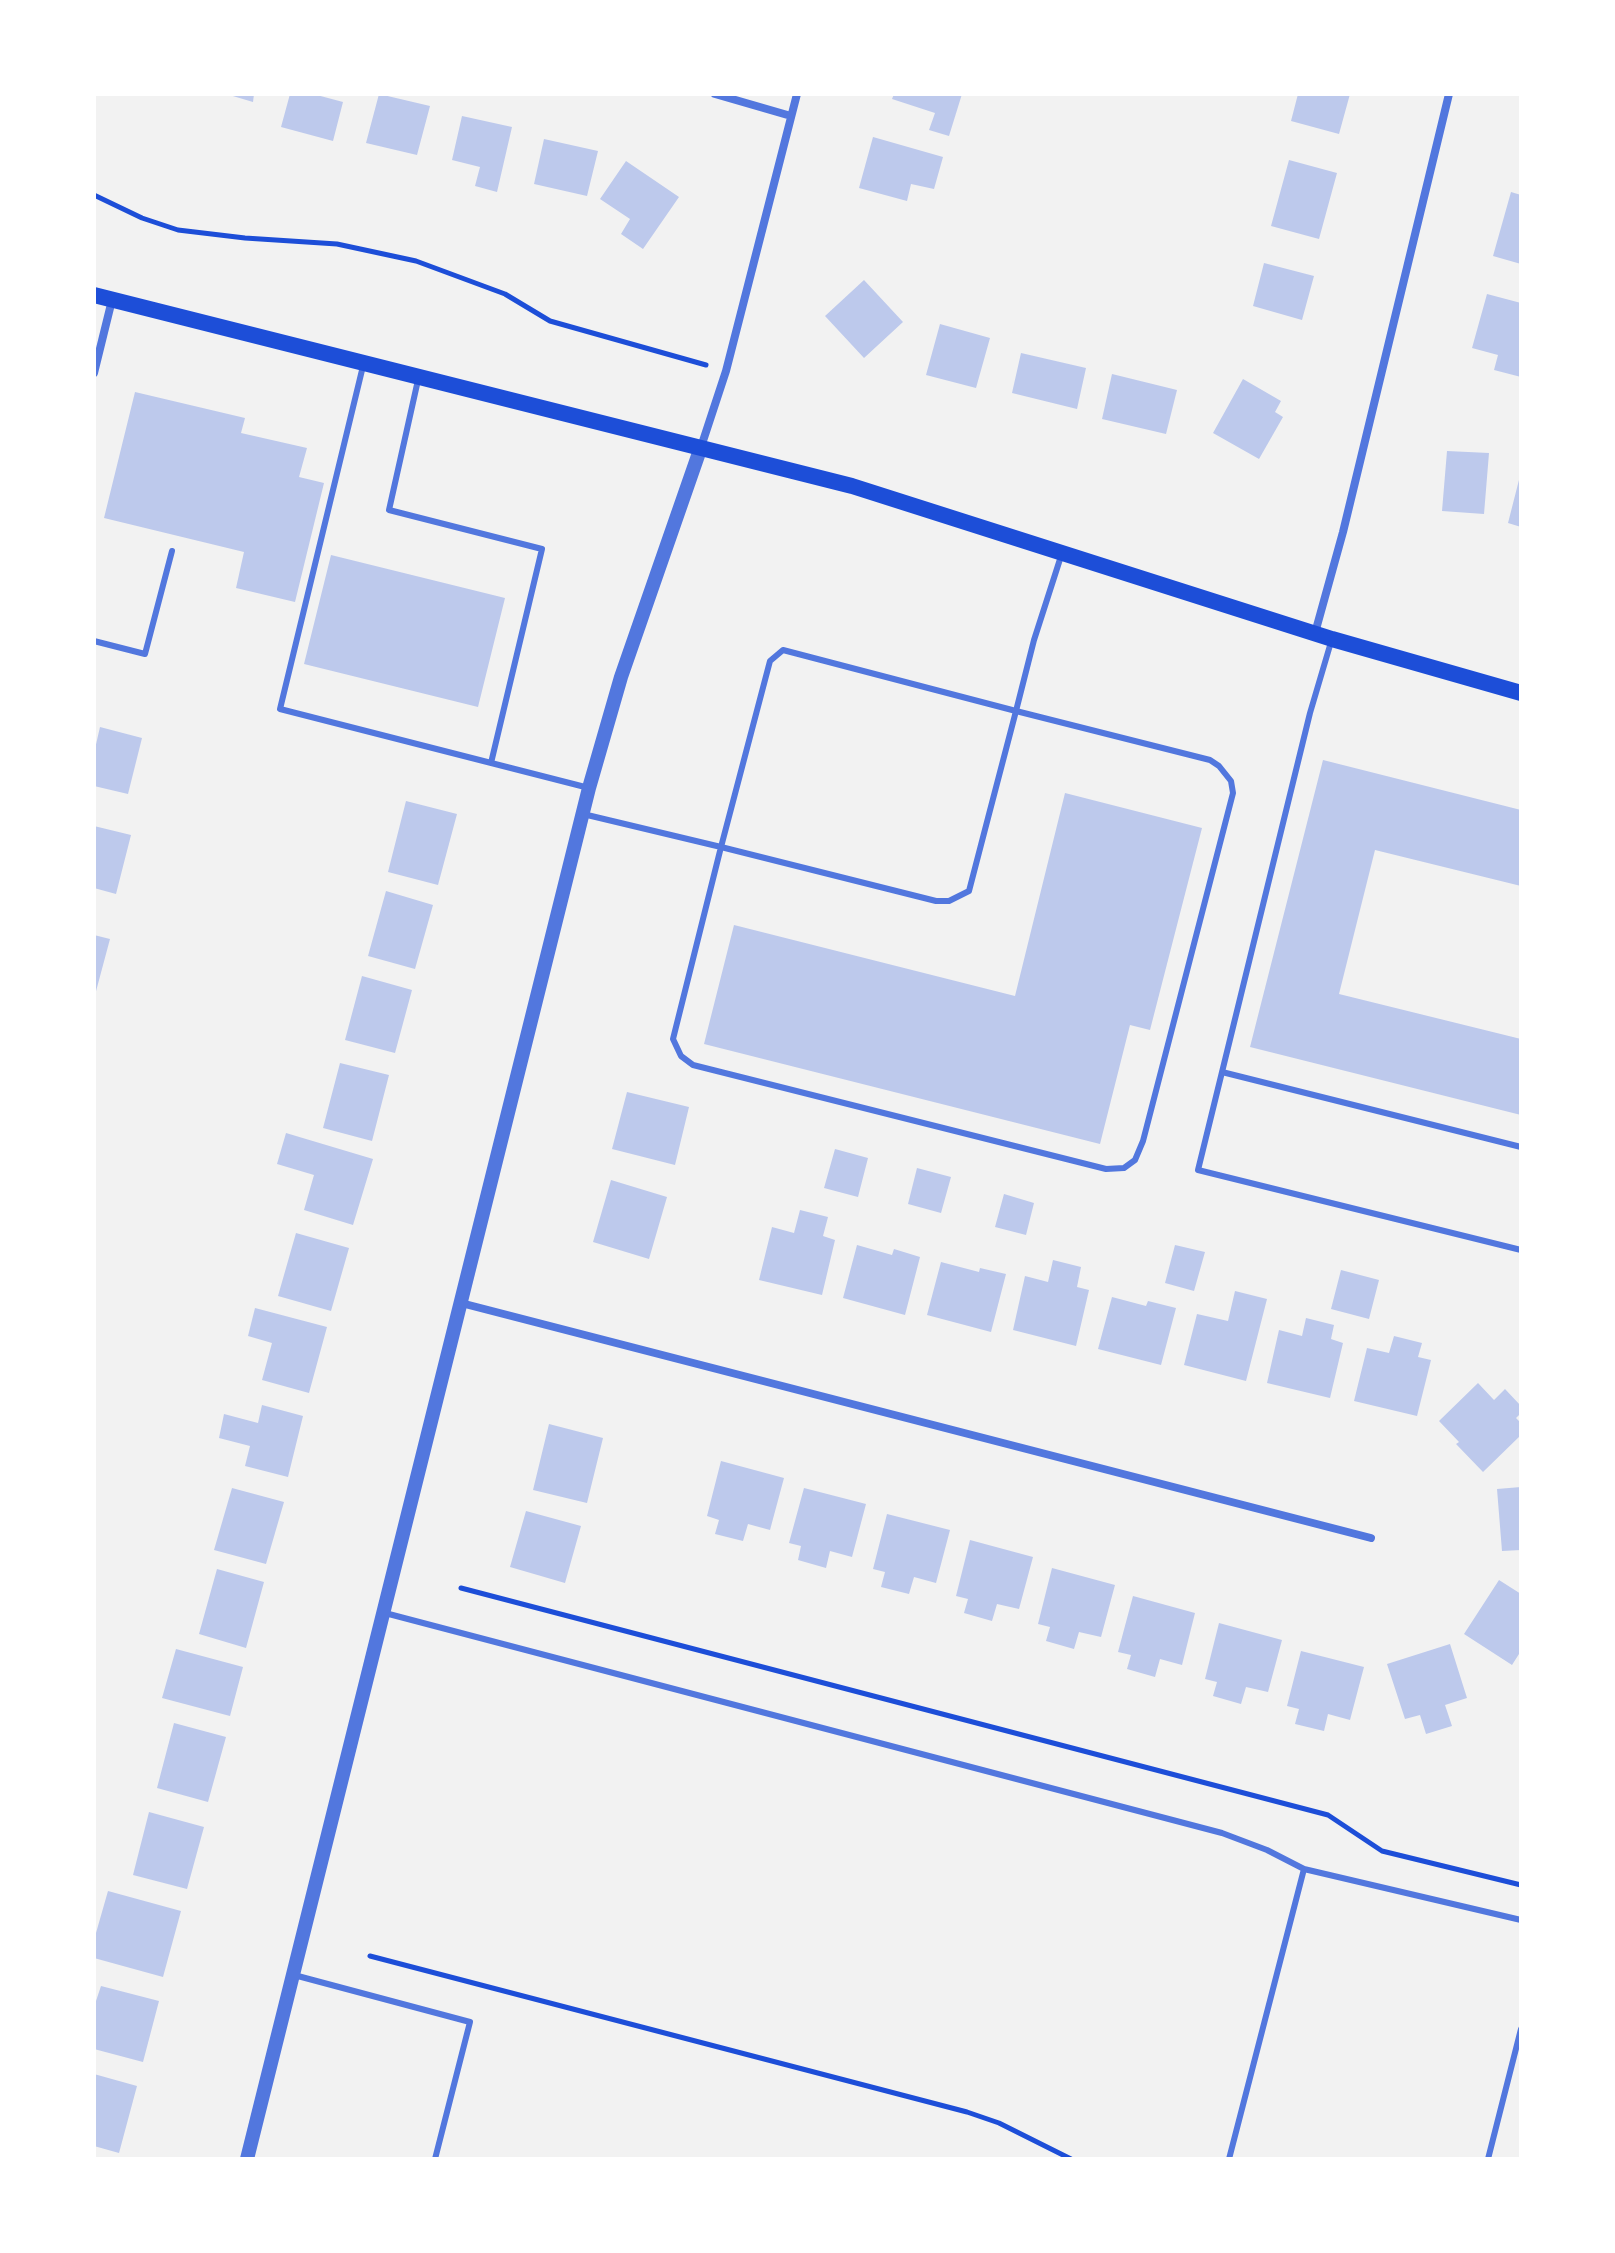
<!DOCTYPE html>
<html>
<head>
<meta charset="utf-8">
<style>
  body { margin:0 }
  #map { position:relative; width:1615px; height:2253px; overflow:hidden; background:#f2f2f2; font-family:"Roboto Serif",serif }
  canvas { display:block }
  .frame { position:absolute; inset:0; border:96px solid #fff; pointer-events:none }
</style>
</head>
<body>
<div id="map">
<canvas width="1615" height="2253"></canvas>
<div class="frame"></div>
</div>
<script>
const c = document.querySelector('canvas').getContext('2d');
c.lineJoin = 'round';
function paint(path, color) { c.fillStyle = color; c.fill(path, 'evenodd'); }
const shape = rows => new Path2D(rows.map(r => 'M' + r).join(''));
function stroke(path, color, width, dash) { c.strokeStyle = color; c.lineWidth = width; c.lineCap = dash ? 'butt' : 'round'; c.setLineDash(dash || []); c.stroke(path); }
const building = shape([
  [226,94,254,94,253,102],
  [290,94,313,94,343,102,333,141,281,127],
  [379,94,430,106,417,155,366,143],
  [894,94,962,94,949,136,929,130,935,113,892,99],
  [1298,94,1350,94,1339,134,1291,121],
  [462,116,512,127,497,192,475,186,480,167,452,160],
  [873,137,943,157,934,189,911,184,907,201,859,188],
  [544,139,598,151,587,196,534,184],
  [1289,160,1337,173,1319,239,1271,226],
  [626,161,679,197,643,249,621,234,630,219,600,199],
  [1511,192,1521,195,1521,264,1493,256],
  [1264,263,1314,276,1302,320,1253,306],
  [864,280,903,322,864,358,825,316],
  [1487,294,1521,303,1521,377,1494,370,1498,355,1472,348],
  [940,324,990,338,976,388,926,375],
  [1021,353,1086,368,1077,409,1012,393],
  [1112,374,1177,390,1166,434,1102,419],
  [1243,379,1281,401,1275,412,1283,417,1259,459,1213,433],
  [135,392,245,418,241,433,307,448,299,477,324,483,295,602,236,588,244,552,104,518],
  [1447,451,1489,453,1484,514,1442,511],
  [1520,476,1521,476,1521,527,1508,523],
  [331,555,505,598,478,707,304,664],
  [100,727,142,738,128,794,94,786,94,753],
  [1323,760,1521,810,1521,886,1375,850,1339,994,1521,1039,1521,1115,1250,1047],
  [1065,793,1202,828,1150,1030,1130,1025,1100,1144,704,1044,734,925,1015,996],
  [406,801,457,814,438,885,388,872],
  [94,826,131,835,116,894,94,888],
  [386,891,433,905,415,969,368,956],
  [94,935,110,939,95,995,94,995],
  [362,976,412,990,395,1053,345,1040],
  [340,1063,389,1075,372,1141,323,1128],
  [627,1092,689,1107,675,1165,612,1149],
  [286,1133,373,1159,353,1225,304,1210,314,1175,277,1164],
  [835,1149,868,1158,858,1197,824,1188],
  [917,1168,951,1177,941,1213,908,1204],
  [611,1180,667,1197,649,1259,593,1242],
  [1004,1194,1034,1203,1026,1235,995,1227],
  [800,1210,828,1217,823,1236,835,1240,822,1295,759,1280,772,1227,794,1233],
  [296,1233,349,1248,331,1311,278,1296],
  [857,1245,892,1255,894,1249,920,1257,905,1315,843,1298],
  [1175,1245,1205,1252,1194,1291,1165,1283],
  [1053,1260,1081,1267,1077,1287,1089,1290,1076,1346,1013,1330,1025,1276,1048,1282],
  [941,1262,979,1272,980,1268,1006,1274,991,1332,927,1315],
  [1341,1270,1379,1280,1369,1319,1331,1309],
  [1235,1291,1267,1299,1246,1381,1184,1365,1197,1314,1228,1321],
  [1112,1297,1146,1306,1148,1301,1176,1308,1161,1365,1098,1349],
  [255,1308,327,1327,309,1393,262,1380,272,1343,248,1336],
  [1306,1318,1334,1325,1331,1339,1343,1343,1330,1398,1267,1383,1279,1330,1302,1336],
  [1394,1336,1422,1343,1418,1357,1431,1360,1417,1416,1354,1401,1367,1348,1389,1353],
  [1478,1383,1494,1400,1505,1389,1521,1406,1521,1413,1516,1418,1521,1423,1521,1435,1483,1472,1456,1444,1459,1442,1439,1421],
  [262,1405,303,1416,288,1477,245,1466,250,1446,219,1438,224,1414,258,1423],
  [549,1424,603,1438,587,1503,533,1490],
  [721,1461,784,1478,770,1530,748,1524,743,1541,715,1534,719,1520,707,1516],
  [1521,1487,1521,1550,1502,1551,1497,1489],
  [232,1488,284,1502,266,1564,214,1550],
  [804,1488,866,1504,852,1557,830,1551,826,1568,798,1560,801,1546,789,1543],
  [526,1511,581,1526,565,1583,510,1567],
  [887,1514,950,1530,936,1583,914,1577,909,1594,881,1587,885,1572,873,1569],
  [970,1540,1033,1557,1019,1609,997,1604,992,1621,964,1613,968,1599,956,1596],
  [1052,1568,1115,1585,1101,1637,1079,1632,1074,1649,1046,1641,1050,1627,1038,1624],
  [217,1569,264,1582,246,1648,199,1634],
  [1499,1580,1521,1594,1521,1656,1519,1654,1512,1665,1464,1634],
  [1133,1596,1195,1613,1182,1665,1160,1659,1155,1677,1127,1669,1131,1655,1118,1652],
  [1219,1623,1282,1640,1268,1692,1246,1687,1241,1704,1213,1696,1217,1682,1205,1679],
  [1450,1644,1467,1698,1445,1705,1452,1726,1426,1734,1420,1715,1405,1719,1387,1664],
  [176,1649,243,1667,230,1716,162,1698],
  [1301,1651,1364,1667,1350,1720,1328,1714,1324,1731,1295,1724,1299,1709,1287,1706],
  [174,1723,226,1737,208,1802,157,1788],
  [149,1812,204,1827,187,1889,133,1875],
  [108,1891,181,1911,163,1977,94,1958,94,1940],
  [101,1986,159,2001,143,2062,94,2049,94,2007],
  [94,2074,137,2086,119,2153,94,2146]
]);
const path = shape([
  [94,195,142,218,178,230,245,238,337,244,416,261,505,294,550,321,706,365],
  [461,1588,1328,1815,1382,1851,1521,1885],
  [370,1956,967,2112,999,2123,1071,2159]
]);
const service = shape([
  [363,366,280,709,589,788],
  [418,380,389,510,542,549,491,763],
  [94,641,145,654,172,551],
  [1331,642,1310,713,1198,1170,1521,1250],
  [583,814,721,847,673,1039,681,1056,693,1065,1106,1169,1124,1168,1135,1160,1143,1141,1233,793,1231,781,1219,766,1210,760,1016,711,783,650,770,661,721,847,936,901,949,901,969,891,988,818,1016,711,1034,640,1062,553],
  [1222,1072,1521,1147],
  [385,1613,1222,1833,1267,1850,1304,1869,1521,1920],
  [294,1975,470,2022,435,2159],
  [1229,2159,1304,1869],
  [1488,2159,1521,2029]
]);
const minor = shape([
  [715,94,791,116],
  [94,373,112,300],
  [701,447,726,371,797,94],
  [1315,633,1343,532,1449,94],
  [461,1303,1371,1538]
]);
const tertiary = shape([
  [247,2159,589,788,621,677,701,447]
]);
const secondary = shape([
  [94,295,852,486,1332,639,1521,693]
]);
paint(building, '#bdc9ec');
stroke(path, '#1d4ed8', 5);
stroke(service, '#5277de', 6);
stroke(minor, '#5277de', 8);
stroke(tertiary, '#5277de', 14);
stroke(secondary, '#1d4ed8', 16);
</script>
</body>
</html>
